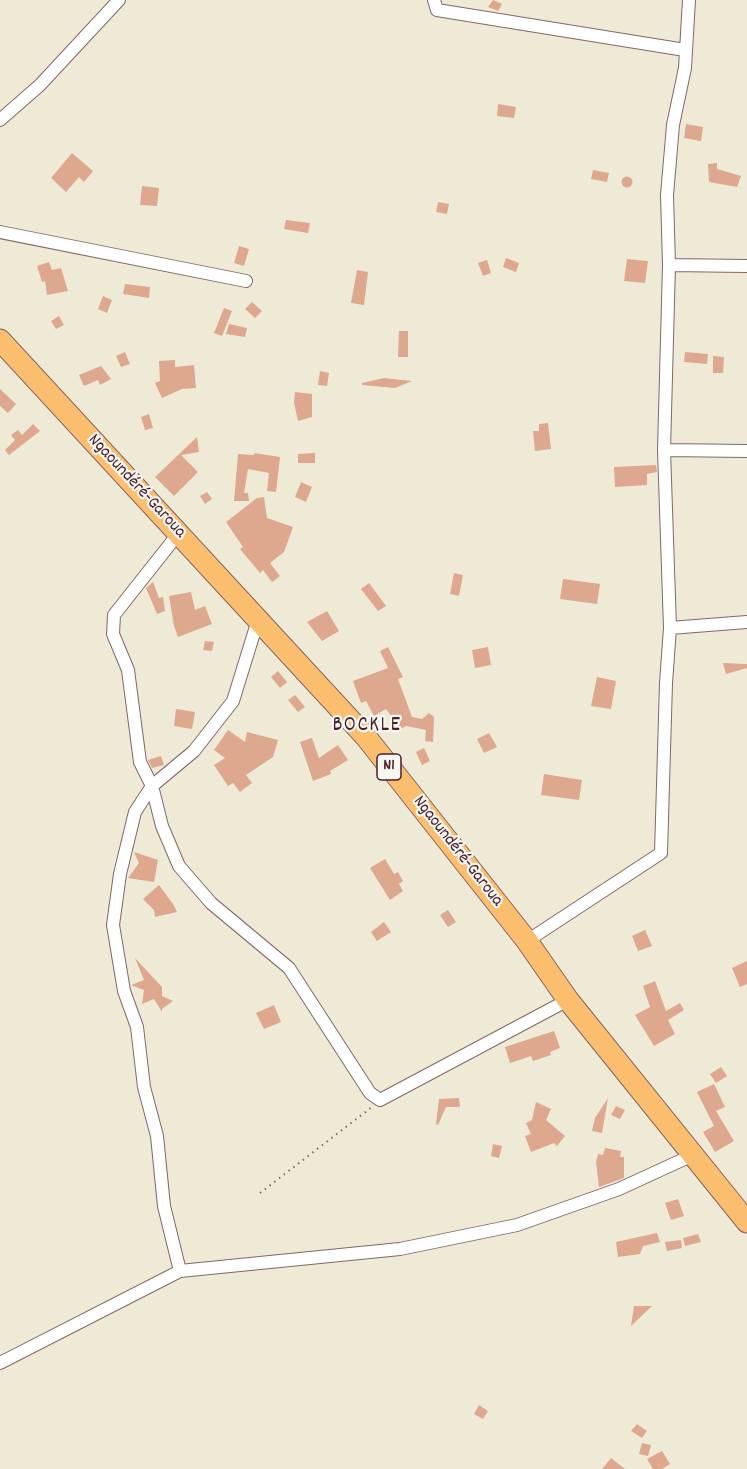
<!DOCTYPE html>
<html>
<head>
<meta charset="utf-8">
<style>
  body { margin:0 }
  canvas { display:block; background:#efead6 }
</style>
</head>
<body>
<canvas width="747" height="1469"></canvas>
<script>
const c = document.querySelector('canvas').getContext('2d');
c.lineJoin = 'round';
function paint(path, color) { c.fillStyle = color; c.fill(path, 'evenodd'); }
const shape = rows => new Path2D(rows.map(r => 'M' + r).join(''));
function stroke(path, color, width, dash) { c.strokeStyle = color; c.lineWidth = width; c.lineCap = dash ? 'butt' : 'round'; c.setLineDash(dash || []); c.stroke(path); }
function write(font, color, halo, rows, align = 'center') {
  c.font = font + ' Dekko,sans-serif'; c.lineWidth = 4.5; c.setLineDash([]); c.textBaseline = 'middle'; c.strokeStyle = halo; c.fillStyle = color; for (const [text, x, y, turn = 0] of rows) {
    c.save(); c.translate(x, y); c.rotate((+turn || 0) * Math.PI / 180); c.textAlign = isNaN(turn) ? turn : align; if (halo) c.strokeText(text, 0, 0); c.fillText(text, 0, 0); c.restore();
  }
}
const building = shape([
  [493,0,502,4,498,11,488,7],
  [498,104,516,107,514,118,497,116],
  [686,124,703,127,701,141,684,138],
  [72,153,93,171,84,182,79,177,66,192,51,178],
  [717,163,717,169,741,176,737,187,709,182,708,164],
  [593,170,609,173,607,182,591,179],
  '621.5 182a5.5 5.5 0 1 1 11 0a5.5 5.5 0 1 1-11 0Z',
  [142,186,159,188,157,206,140,205],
  [438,202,449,204,447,214,436,212],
  [286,220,310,223,308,233,284,229],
  [239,246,249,249,244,266,234,263],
  [506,258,519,263,516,272,503,267],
  [627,259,648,261,645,283,624,281],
  [487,260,491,273,483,276,478,263],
  [49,262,52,270,61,268,68,291,47,295,45,281,42,282,37,266],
  [357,270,368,272,364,305,351,303],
  [125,284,150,287,149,298,123,294],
  [103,296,112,300,107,313,98,309],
  [252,302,262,311,255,318,245,309],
  [224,308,232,311,222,336,214,333],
  [59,316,64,325,56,329,51,321],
  [229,324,247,328,245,337,226,334],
  [399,331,408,331,408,357,398,357],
  [125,352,130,364,121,367,116,356],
  [685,352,708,354,707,364,684,362],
  [713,356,724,357,723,373,713,373],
  [175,360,175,367,194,365,196,388,182,389,162,398,155,383,160,381,159,361],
  [101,366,111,379,100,385,98,380,84,386,79,375],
  [320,371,329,373,327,386,318,385],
  [384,378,412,381,395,388,362,385,362,383],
  [0,389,16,404,8,413,0,406],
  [295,392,312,394,312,417,298,421,294,403],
  [149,414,153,428,145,430,141,417],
  [548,423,551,449,535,451,533,431,539,431,539,424],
  [33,424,40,431,9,455,5,450,15,440,11,435,18,430,22,435],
  [197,437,199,452,181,455,198,472,174,496,155,477],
  [254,453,280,457,276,492,267,491,269,473,248,469,244,493,248,493,249,501,234,501,238,454,254,455],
  [315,453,315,463,298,463,298,454],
  [656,465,657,472,647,474,647,485,615,487,614,467],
  [301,482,312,487,306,502,295,497],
  [207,492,212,499,205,504,200,496],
  [264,497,267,518,293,527,284,552,270,563,280,576,272,582,263,570,260,573,240,549,243,547,226,522,257,498],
  [454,573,463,575,459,596,450,594],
  [563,579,600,584,597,604,560,599],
  [153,582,159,598,163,597,165,611,157,614,146,588],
  [369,583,386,606,378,611,361,589],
  [191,592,195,610,205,606,212,624,178,637,174,626,169,596],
  [327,611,339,631,322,641,307,622],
  [205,641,214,642,212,651,203,650],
  [388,647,403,677,398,679,412,717,422,719,429,713,434,717,433,742,425,741,426,730,406,726,401,729,386,709,374,716,366,701,361,703,353,681,388,668,380,651],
  [488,647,491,665,475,668,472,650],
  [723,663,747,664,747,668,726,674],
  [278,671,287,682,280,688,271,677],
  [597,677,616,681,611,709,591,706],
  [295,695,305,707,298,712,288,700],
  [176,709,195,712,192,729,174,726],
  [228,730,245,742,247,732,278,740,273,757,246,775,252,783,240,792,233,783,228,786,214,765,225,758,214,750],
  [489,733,497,747,484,753,477,739],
  [312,738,319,758,338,745,348,760,330,771,331,774,313,781,300,742],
  [424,748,430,761,422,765,416,752],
  [161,756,164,765,152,768,148,760],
  [544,774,582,780,579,800,541,795],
  [134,852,158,860,154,882,128,878,139,863],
  [385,859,394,874,398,872,403,881,399,884,403,891,390,900,370,868],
  [159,885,173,904,177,912,155,917,154,910,143,899],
  [448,910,456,922,448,927,440,915],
  [384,922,391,932,377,941,371,932],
  [645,930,652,946,638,951,632,936],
  [135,958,162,987,162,996,173,1001,162,1009,162,1012,154,999,142,1004,144,990,131,985,144,980],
  [747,961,747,984,740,987,732,968],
  [655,981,666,1011,680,1003,684,1010,668,1020,675,1034,654,1046,635,1015,650,1007,643,986],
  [274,1005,281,1022,264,1029,256,1013],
  [554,1031,560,1048,550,1052,551,1055,533,1061,531,1056,510,1063,505,1047],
  [721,1067,727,1076,716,1083,710,1074],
  [714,1084,725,1107,716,1111,734,1141,715,1152,703,1132,714,1126,697,1092],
  [459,1098,460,1107,446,1107,438,1125,436,1124,439,1099],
  [608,1098,602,1133,592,1131,595,1118],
  [536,1102,551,1109,546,1120,565,1136,557,1146,554,1143,531,1152,525,1136,531,1134,526,1123,532,1120],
  [616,1106,625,1110,620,1119,611,1115],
  [493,1144,502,1146,499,1158,491,1156],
  [605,1148,621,1151,620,1157,624,1157,624,1178,599,1187,596,1162,598,1154,603,1155],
  [678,1199,684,1216,671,1220,665,1203],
  [657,1233,660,1242,643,1246,640,1254,618,1257,616,1242],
  [698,1234,701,1242,685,1246,683,1238],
  [681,1240,682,1248,667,1251,665,1242],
  [634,1306,652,1306,631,1326],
  [479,1405,488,1411,483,1419,474,1414],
  [637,1424,647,1431,642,1438,631,1431],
  [642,1443,651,1445,648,1456,639,1454],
  [662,1451,670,1464,662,1469,653,1469,647,1459],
  [611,1458,625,1469,602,1469]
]);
const path = shape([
  [260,1193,372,1107]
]);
const street = shape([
  [434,0,437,10,685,50],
  [0,120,40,85,119,0],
  [0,232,246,281],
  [669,265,747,266],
  [664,450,747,451],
  [178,534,114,615,113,634,128,670,140,762,152,786,162,826,179,866,211,903,289,968,370,1093,380,1100,568,1000],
  [670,628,747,622],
  [527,941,661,853,666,683,670,628,664,450,669,265,667,195,673,125,685,68,689,0],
  [180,1271,164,1206,157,1136,144,1087,137,1027,124,991,113,925,120,874,135,812,152,786,194,751,233,701,258,620],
  [0,1363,180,1271,400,1249,517,1225,619,1189,693,1155]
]);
const highway = shape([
  [0,340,366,737,527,941,568,1000,747,1222]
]);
const shields = [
  [389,767,24]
];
const shieldNames = [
  ["N1",389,767]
];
const streetNames = [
  ["Ngaoundéré-Garoua",136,487,47],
  ["Ngaoundéré-Garoua",457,852,52]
];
const quarterNames = [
  ["BOCKLE",367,727]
];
paint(building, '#dea88e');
stroke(street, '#846667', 14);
stroke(highway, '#846667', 23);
stroke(path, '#846667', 2, [1.5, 4.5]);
stroke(street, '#fff', 12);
stroke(highway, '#fbbd6e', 21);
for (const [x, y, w] of shields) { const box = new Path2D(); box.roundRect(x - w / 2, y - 13, w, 26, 4.5); c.fillStyle = '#f6f6f2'; c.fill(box); stroke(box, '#4a1f2b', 1.5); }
write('bold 16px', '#4a1f2b', null, shieldNames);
write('18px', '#4a1f2b', '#f6f6f2', streetNames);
c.letterSpacing = '1.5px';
write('21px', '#4a1f2b', '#f6f6f2', quarterNames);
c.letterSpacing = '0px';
</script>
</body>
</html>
